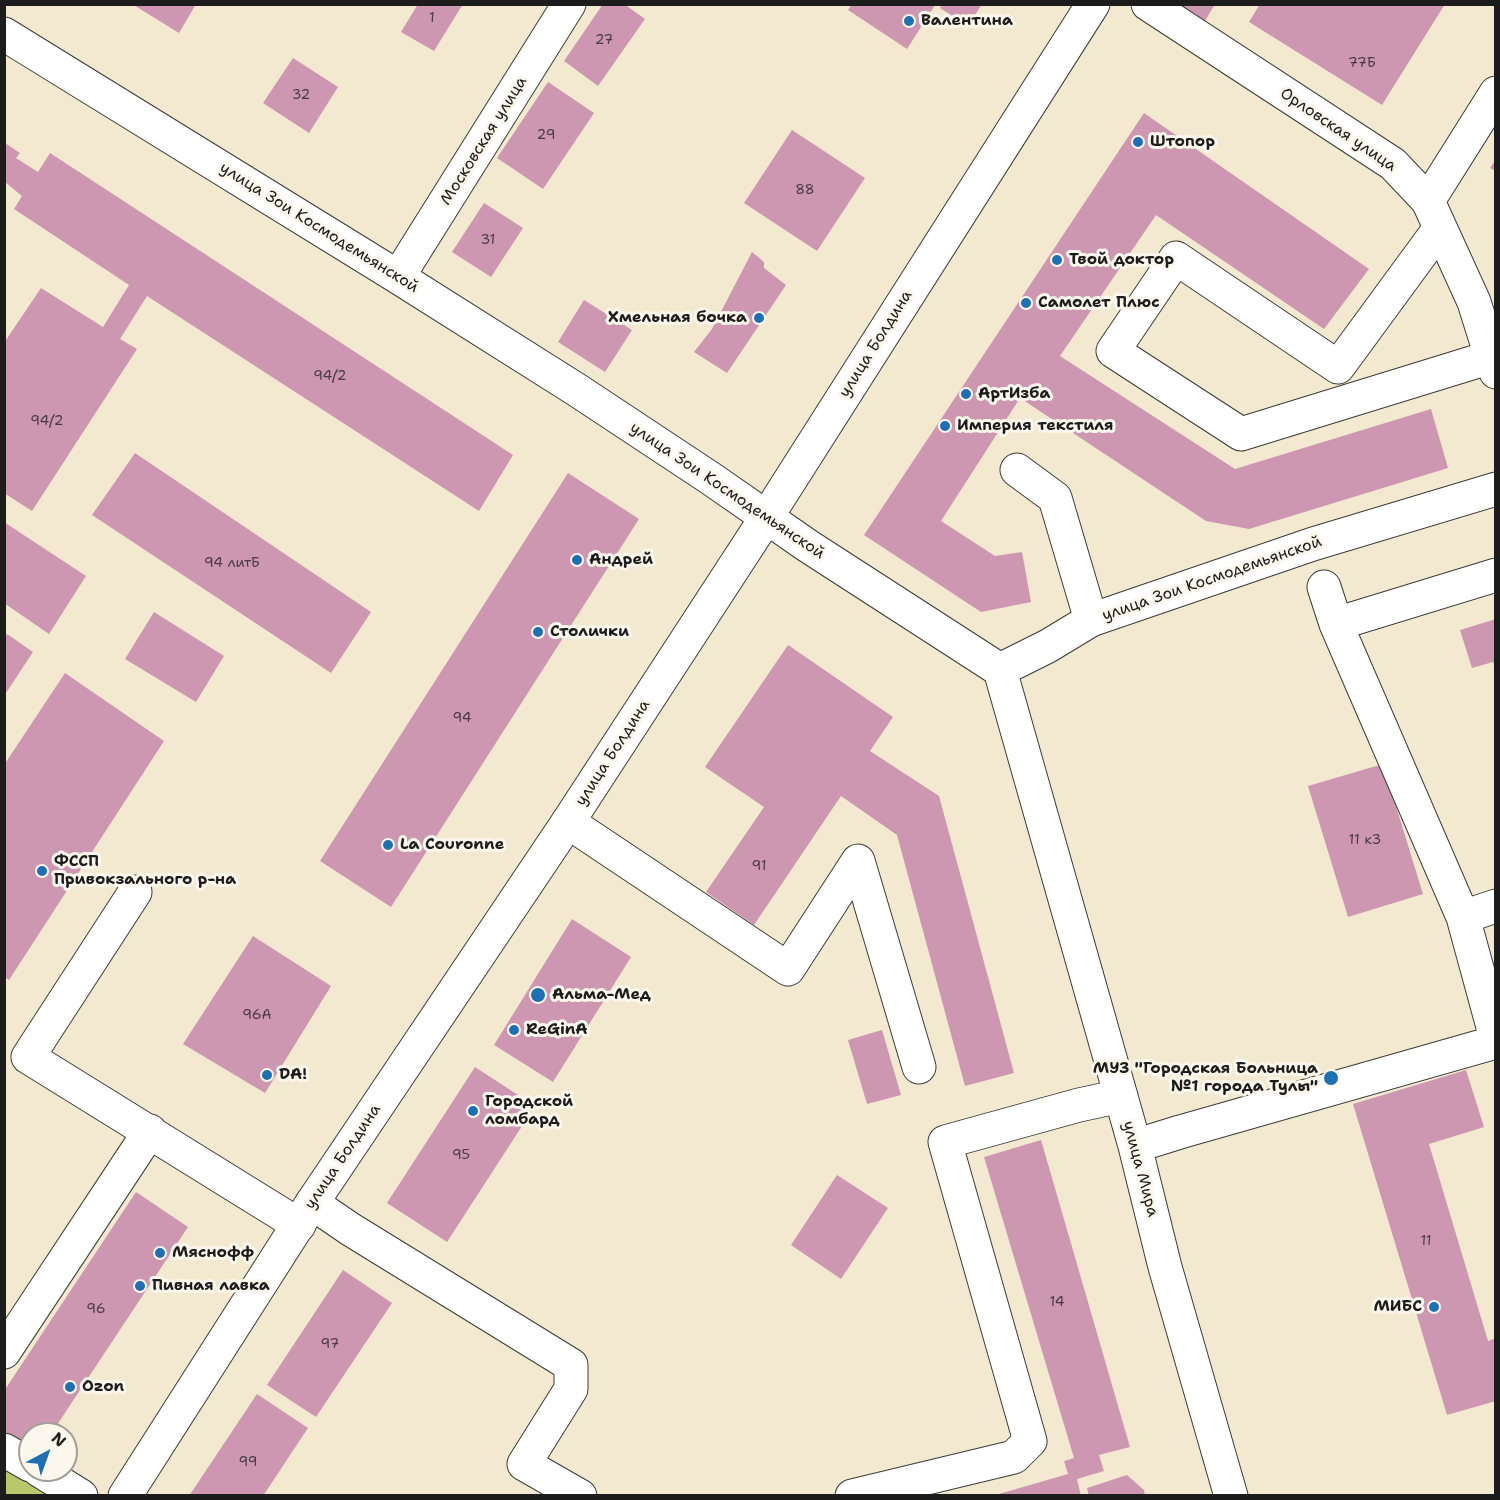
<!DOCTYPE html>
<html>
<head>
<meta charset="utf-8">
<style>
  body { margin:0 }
  #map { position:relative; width:1500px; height:1500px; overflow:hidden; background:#f3e9d0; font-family:"Shantell Sans",sans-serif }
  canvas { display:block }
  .frame { position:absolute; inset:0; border:6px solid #1c1c1c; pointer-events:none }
  .north { position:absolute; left:18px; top:1422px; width:60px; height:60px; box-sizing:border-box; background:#fbf7ec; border:2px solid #a29f99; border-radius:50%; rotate:41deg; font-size:16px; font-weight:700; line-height:24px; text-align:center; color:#1c1c1c }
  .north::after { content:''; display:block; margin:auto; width:21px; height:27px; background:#1f6fb2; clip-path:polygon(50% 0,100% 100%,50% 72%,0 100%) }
</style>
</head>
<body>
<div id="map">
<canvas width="1500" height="1500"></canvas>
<div class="frame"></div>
<div class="north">N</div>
</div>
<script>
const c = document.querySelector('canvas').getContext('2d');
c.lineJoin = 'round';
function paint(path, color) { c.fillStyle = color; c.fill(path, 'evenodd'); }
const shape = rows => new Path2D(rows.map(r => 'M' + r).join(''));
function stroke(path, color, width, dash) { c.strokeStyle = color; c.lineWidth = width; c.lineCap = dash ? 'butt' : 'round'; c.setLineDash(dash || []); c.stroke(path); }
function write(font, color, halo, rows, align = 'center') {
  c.font = font + ' "Shantell Sans",sans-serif'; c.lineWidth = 6; c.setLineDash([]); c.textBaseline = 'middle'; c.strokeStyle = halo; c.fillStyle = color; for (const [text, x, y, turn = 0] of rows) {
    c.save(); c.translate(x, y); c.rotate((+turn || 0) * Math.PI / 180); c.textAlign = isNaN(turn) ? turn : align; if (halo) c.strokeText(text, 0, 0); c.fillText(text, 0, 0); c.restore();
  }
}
const green = shape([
  [4,1466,51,1496,5,1495]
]);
const building = shape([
  [132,4,196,4,179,33],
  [418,4,463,4,434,51,401,32],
  [603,4,624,4,645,19,598,86,564,61],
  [852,4,934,4,935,5,907,49,848,10],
  [942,4,982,4,968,26,940,8],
  [1179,4,1215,4,1205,21],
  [1260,4,1445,4,1382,105,1249,22],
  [293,58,338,87,309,133,263,103],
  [548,82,594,113,543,189,497,158],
  [1144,113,1369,269,1324,329,1156,215,1060,356,1235,469,1431,409,1448,468,1249,529,1206,521,1020,398,941,521,995,556,1022,552,1031,602,981,612,864,535],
  [792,130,865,178,817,251,744,203],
  [5,143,20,153,16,158,38,172,50,153,513,455,479,511,147,296,120,339,137,349,32,511,4,493,4,343,41,288,103,327,129,285,14,209,22,196,5,182],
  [1496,159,1496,171,1490,168],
  [484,203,523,228,491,277,452,252],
  [752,252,764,262,764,268,786,285,727,373,694,352,712,329],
  [584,300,632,330,605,372,558,342],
  [135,453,371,612,331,673,92,515],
  [568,473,639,519,391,907,320,861],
  [4,522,86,576,49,634,4,603],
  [154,612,224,656,196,702,125,659],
  [1496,619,1496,670,1493,662,1472,668,1460,630],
  [7,634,33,652,4,696,4,638],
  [788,645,893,717,870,751,939,796,1014,1073,965,1086,897,835,841,796,754,925,706,892,764,807,705,767],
  [65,673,164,741,9,980,4,977,4,765],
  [1383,764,1423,894,1348,917,1308,786],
  [572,919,631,957,553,1082,494,1045],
  [253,936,331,986,265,1093,183,1044],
  [882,1030,901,1095,867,1104,848,1040],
  [475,1067,535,1106,447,1242,387,1203],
  [1466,1070,1484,1127,1429,1144,1488,1341,1496,1338,1496,1401,1447,1415,1353,1104],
  [1041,1140,1130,1447,1099,1455,1104,1471,1077,1479,1081,1496,992,1496,1068,1474,1064,1461,1074,1458,984,1157],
  [837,1175,888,1208,841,1279,791,1245],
  [136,1192,188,1227,51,1434,30,1434,30,1454,4,1437,4,1391],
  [343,1270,392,1303,316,1417,267,1385],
  [257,1394,308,1428,263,1496,189,1496],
  [1127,1475,1144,1490,1145,1496,1089,1496,1087,1488]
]);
const minor = shape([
  [1148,4,1393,164,1428,201,1474,302,1496,372],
  [4,34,398,277,577,390,710,478,808,546,1000,670],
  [1428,201,1496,93],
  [1440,228,1338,367,1176,258,1113,351,1241,434,1491,357],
  [398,277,569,4],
  [1017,470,1055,498,1091,620],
  [1324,587,1336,624,1463,917,1496,1038],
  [1336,624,1496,575],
  [1000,670,1135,1146,1165,1267,1231,1496],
  [1000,670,1048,646,1091,620,1313,544,1496,489],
  [568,822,788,969,858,861,919,1067],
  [135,892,28,1057,299,1225],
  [1463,917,1496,906],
  [1135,1146,1180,1132,1496,1042],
  [312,1203,350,1229,571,1365,571,1389,524,1464,580,1496],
  [4,1352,150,1131],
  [4,1450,30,1465],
  [39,1470,81,1496],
  [852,1496,1014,1457,1030,1441,945,1142,1079,1105,1121,1096]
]);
const major = shape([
  [125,1496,312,1203,568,822,766,518,1093,4]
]);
const markers = [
  [909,21,6,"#1f6fb2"],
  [1138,142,6,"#1f6fb2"],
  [1057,260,6,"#1f6fb2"],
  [1026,303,6,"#1f6fb2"],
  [759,318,6,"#1f6fb2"],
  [966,394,6,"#1f6fb2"],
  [945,426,6,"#1f6fb2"],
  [577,560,6,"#1f6fb2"],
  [538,632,6,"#1f6fb2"],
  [388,845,6,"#1f6fb2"],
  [42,871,6,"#1f6fb2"],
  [538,995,8,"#1f6fb2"],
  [514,1030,6,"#1f6fb2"],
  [267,1075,6,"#1f6fb2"],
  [1331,1078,8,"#1f6fb2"],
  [473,1111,6,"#1f6fb2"],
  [160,1253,6,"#1f6fb2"],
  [140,1286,6,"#1f6fb2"],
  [1434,1307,6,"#1f6fb2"],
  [70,1387,6,"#1f6fb2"]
];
const numberNames = [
  ["1",432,18],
  ["27",604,40],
  ["77Б",1362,63],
  ["32",301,95],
  ["29",546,135],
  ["88",805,190],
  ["31",488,240],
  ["94/2",330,376],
  ["94/2",47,421],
  ["94 литБ",232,563],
  ["94",462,718],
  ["11 к3",1365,840],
  ["91",759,866],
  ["96А",257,1015],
  ["95",461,1155],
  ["11",1426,1241],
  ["14",1057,1302],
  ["96",96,1309],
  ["97",330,1344],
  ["99",248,1462]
];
const poiNames = [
  ["Валентина",921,21],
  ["Штопор",1150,142],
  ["Твой доктор",1069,260],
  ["Самолет Плюс",1038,303],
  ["Хмельная бочка",747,318,"right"],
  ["АртИзба",978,394],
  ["Империя текстиля",957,426],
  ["Андрей",589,560],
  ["Столички",550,632],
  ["La Couronne",400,845],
  ["ФССП",54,862],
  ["Привокзального р-на",54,880],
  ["Альма-Мед",552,995],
  ["ReGinA",526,1030],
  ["МУЗ \"Городская Больница",1318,1069,"right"],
  ["№1 города Тулы\"",1318,1087,"right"],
  ["DA!",279,1075],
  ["Городской",485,1102],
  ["ломбард",485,1120],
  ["Мяснофф",172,1253],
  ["Пивная лавка",152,1286],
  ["МИБС",1422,1307,"right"],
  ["Ozon",82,1387]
];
const streetNames = [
  ["Орловская улица",1338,130,34],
  ["Московская улица",484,141,-58],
  ["улица Зои Космодемьянской",319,228,32],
  ["улица Болдина",876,344,-58],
  ["улица Зои Космодемьянской",727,491,34],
  ["улица Зои Космодемьянской",1212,579,-19],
  ["улица Болдина",613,753,-57],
  ["улица Болдина",343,1157,-56],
  ["улица Мира",1140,1169,75]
];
paint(green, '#b8c86b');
paint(building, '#cd97b1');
stroke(minor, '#3c3b37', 35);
stroke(major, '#3c3b37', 35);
stroke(minor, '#fff', 33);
stroke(major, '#fff', 33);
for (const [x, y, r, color] of markers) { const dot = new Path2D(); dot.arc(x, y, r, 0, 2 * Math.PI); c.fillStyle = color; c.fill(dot); stroke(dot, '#fbf7ec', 2); }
write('14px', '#483b41', null, numberNames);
write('bold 16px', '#1c1c1c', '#fbf7ec', poiNames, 'left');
write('16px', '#1c1c1c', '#fbf7ec', streetNames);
</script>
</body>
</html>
